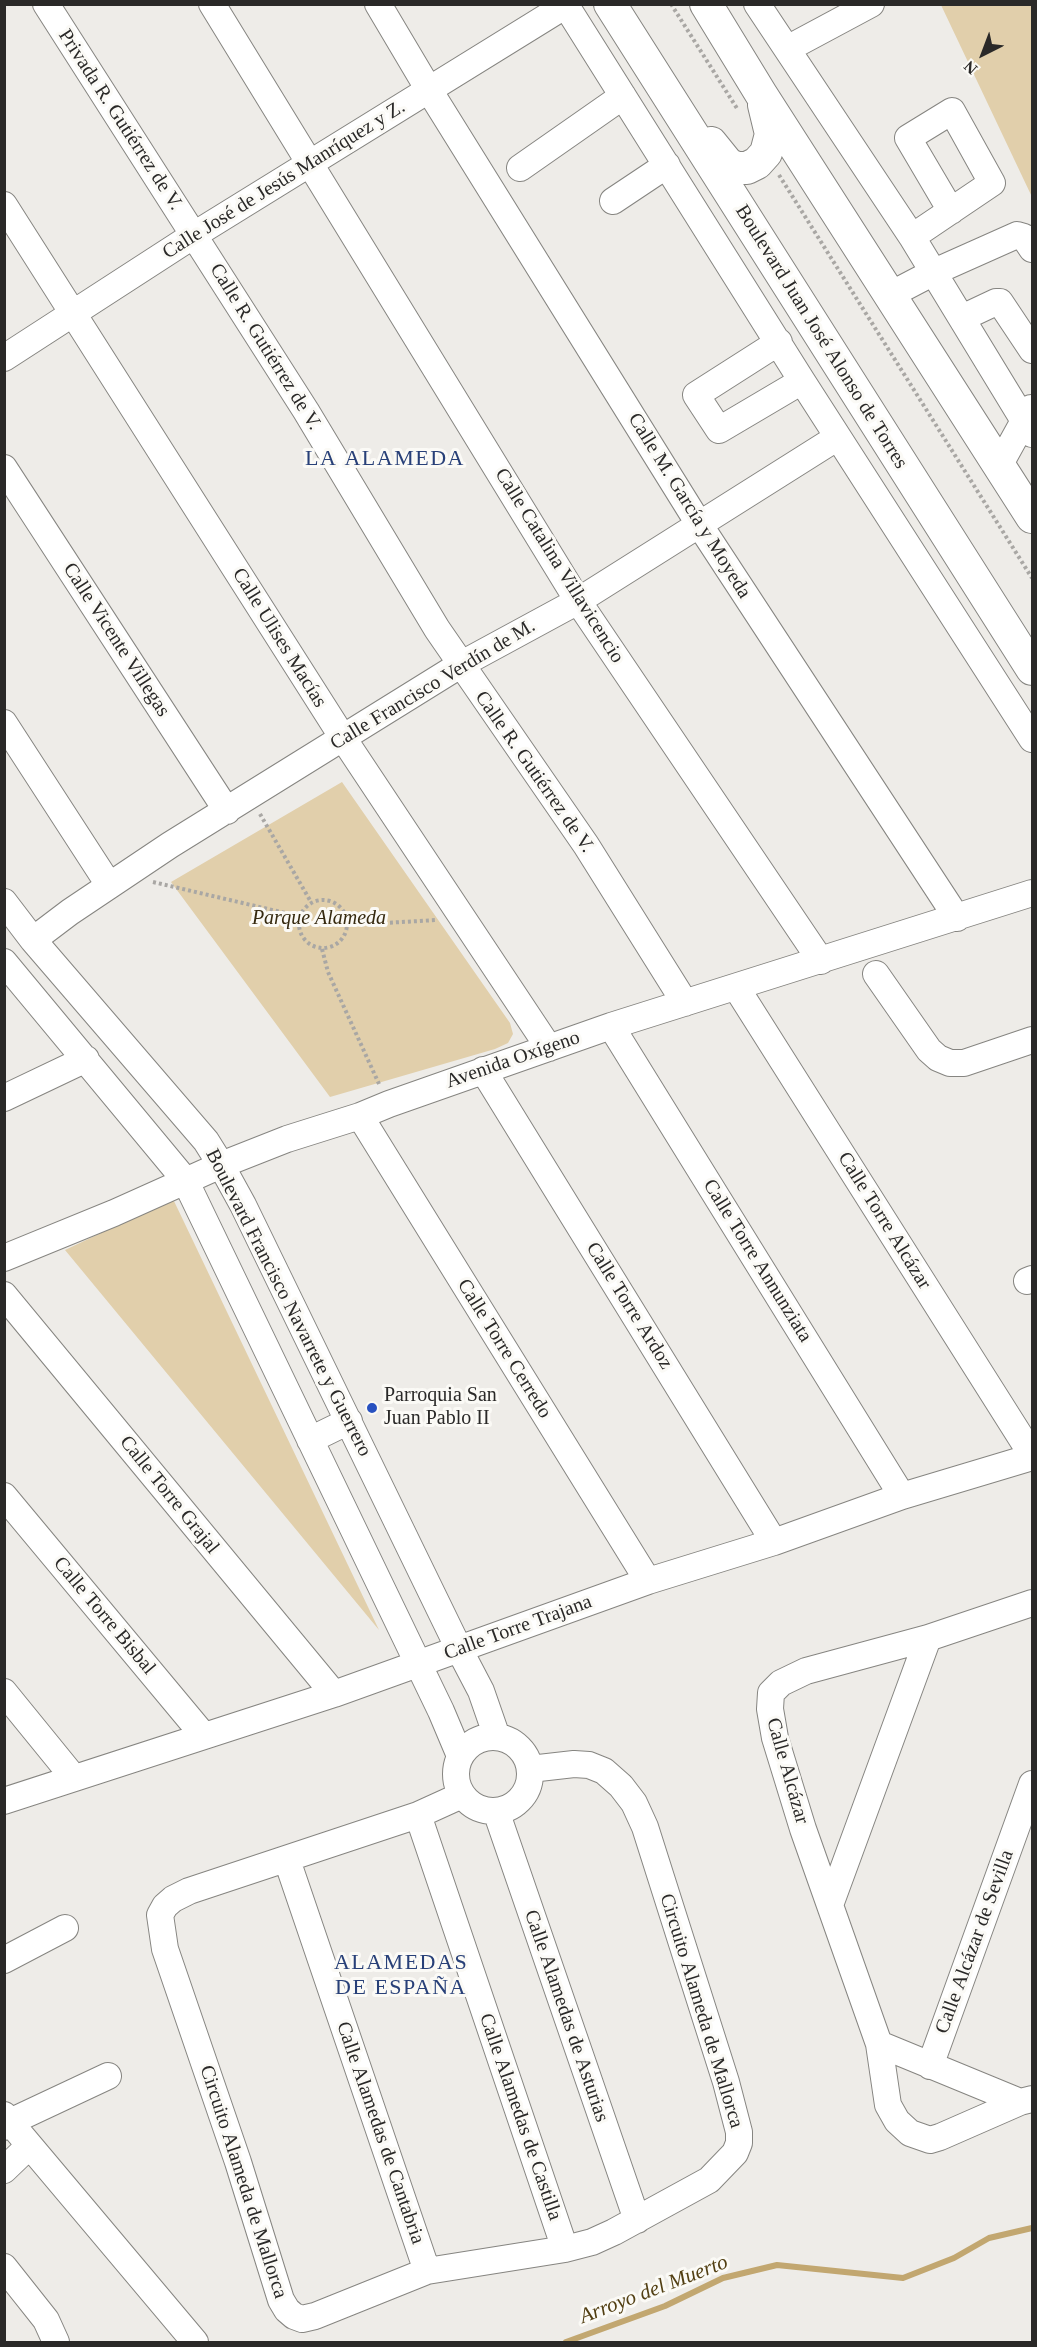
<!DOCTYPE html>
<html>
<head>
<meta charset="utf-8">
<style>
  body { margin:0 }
  #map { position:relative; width:1037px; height:2347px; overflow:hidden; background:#eeece8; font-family:"Times New Roman",serif }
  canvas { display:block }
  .frame { position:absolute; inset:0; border:6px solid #2a2928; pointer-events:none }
  .north { position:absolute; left:953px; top:24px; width:60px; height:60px; -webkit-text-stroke:4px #fbfaf6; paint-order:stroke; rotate:222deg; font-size:16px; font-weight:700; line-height:24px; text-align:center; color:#2a2928 }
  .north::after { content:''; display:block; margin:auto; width:21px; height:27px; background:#2a2928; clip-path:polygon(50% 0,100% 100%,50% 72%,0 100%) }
</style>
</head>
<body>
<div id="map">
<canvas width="1037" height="2347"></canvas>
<div class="frame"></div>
<div class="north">N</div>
</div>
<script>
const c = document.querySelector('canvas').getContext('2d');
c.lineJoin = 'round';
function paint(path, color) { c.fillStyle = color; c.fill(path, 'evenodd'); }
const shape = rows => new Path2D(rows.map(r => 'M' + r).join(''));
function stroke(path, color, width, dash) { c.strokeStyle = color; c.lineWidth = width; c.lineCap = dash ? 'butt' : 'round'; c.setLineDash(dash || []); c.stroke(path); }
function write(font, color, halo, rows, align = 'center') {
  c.font = font + ' "Times New Roman",serif'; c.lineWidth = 6; c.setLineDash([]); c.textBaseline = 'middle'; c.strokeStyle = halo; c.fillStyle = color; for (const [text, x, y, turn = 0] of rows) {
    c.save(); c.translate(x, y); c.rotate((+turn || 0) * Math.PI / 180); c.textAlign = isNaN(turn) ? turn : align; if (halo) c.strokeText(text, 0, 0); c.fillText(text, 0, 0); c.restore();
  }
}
const green = shape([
  [941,5,1032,5,1032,197],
  [342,782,510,1023,513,1034,508,1043,495,1049,330,1097,171,882],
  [173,1199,379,1630,65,1250]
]);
const stream = shape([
  [566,2342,665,2306,723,2278,777,2265,903,2278,954,2258,989,2238,1032,2228]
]);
const path = shape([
  [671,4,738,110],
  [779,175,1032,578],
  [260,814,311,902],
  [153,882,298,916],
  '299 924a24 24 0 1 1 48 0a24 24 0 1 1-48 0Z',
  [348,925,437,920],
  [322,949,328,972,379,1084]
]);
const minor = shape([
  [46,4,306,411,437,629,586,845,685,1003],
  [212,4,578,601,821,961],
  [378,4,429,90,699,524,957,918],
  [565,4,802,381,1032,739],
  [757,4,912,237,1032,434],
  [787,49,871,4],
  [520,168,623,96],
  [613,201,667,165],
  [4,205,343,738,549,1048],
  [912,237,992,183,952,111,908,138,951,211],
  [890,295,934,272,1017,235,1024,237,1032,249],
  [962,318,996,302,1000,302,1032,350],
  [779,342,696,395,719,430,802,381],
  [4,358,194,235,566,5],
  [999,466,1031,408],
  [4,468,227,811],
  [4,723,109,885],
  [4,902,33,940,206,1141,221,1165,243,1205,459,1649,481,1691,497,1737],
  [33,940,70,912,170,845,460,665,578,601,838,437],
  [4,962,185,1180,441,1711,460,1756],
  [876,974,929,1050,938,1058,950,1063,964,1063,1032,1040],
  [736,987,1032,1455],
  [611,1026,902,1496],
  [483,1070,774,1542],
  [4,1098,86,1059],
  [360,1116,648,1581],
  [4,1258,114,1213,221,1165,287,1139,360,1116,389,1104,611,1026,1032,893],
  [1027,1281,1032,1279],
  [4,1295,334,1694],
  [310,1440,349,1421],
  [4,1496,204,1736],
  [1032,1603,928,1638,806,1671,781,1683,771,1693,770,1709,775,1738,803,1829,879,2044,888,2105,897,2121,910,2133,930,2140,940,2137,1020,2102,1032,2099],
  [4,1692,74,1778],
  '456 1774a37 37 0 1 1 74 0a37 37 0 1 1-74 0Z',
  [462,1795,418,1815,189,1891,173,1899,165,1906,160,1915,165,1949,238,2162,281,2300,287,2310,294,2316,302,2319,315,2316,427,2271,565,2249,592,2242,614,2232,709,2180,735,2153,739,2143,739,2132,726,2082,645,1827,634,1803,621,1786,604,1771,589,1765,574,1764,530,1769],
  [4,1801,334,1694,648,1581,774,1542,902,1496,1032,1457],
  [496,1811,637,2220],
  [418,1815,565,2249],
  [287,1860,427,2271],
  [830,1905,928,1638],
  [4,1960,65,1928],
  [879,2044,1020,2102],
  [930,2066,1032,1784],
  [4,2115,195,2342],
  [4,2127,10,2122,108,2076],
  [4,2170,29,2146],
  [4,2267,46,2320,56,2342]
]);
const major = shape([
  [610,4,1032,669],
  [706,4,761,94,1032,517],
  [711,143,728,164,737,168,747,168,757,163,766,153,771,134,764,105]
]);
const markers = [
  [372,1408,6,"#2851c0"]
];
const streetNames = [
  ["Privada R. Gutiérrez de V.",120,120,57],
  ["Calle José de Jesús Manríquez y Z.",284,180,-32],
  ["Boulevard Juan José Alonso de Torres",821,337,58],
  ["Calle R. Gutiérrez de V.",265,347,58],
  ["Calle M. García y Moyeda",689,506,58],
  ["Calle Catalina Villavicencio",559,566,58],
  ["Calle Ulises Macías",279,638,58],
  ["Calle Vicente Villegas",116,640,57],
  ["Calle Francisco Verdín de M.",433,685,-31],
  ["Calle R. Gutiérrez de V.",534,772,55],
  ["Avenida Oxígeno",513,1060,-19],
  ["Calle Torre Alcázar",884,1221,58],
  ["Calle Torre Annunziata",757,1261,58],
  ["Boulevard Francisco Navarrete y Guerrero",288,1303,63],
  ["Calle Torre Ardoz",629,1306,58],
  ["Calle Torre Cerredo",504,1349,58],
  ["Calle Torre Grajal",169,1495,51],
  ["Calle Torre Bisbal",104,1616,50],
  ["Calle Torre Trajana",518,1628,-20],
  ["Calle Alcázar",787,1771,74],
  ["Calle Alcázar de Sevilla",975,1942,-70],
  ["Circuito Alameda de Mallorca",701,2011,73],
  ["Calle Alamedas de Asturias",566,2016,71],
  ["Calle Alamedas de Castilla",520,2117,71],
  ["Calle Alamedas de Cantabria",380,2133,71],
  ["Circuito Alameda de Mallorca",243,2182,72]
];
const parkNames = [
  ["Parque Alameda",319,919]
];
const poiNames = [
  ["Parroquia San",384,1396],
  ["Juan Pablo II",384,1419]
];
const waterNames = [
  ["Arroyo del Muerto",654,2290,-21]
];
const quarterNames = [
  ["LA ALAMEDA",385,459],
  ["ALAMEDAS",401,1963],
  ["DE ESPAÑA",401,1988]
];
paint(green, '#e1cfab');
stroke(stream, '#c2a770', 6);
stroke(minor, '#868581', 28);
stroke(major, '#868581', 34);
stroke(path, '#a9a7a4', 4, [3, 3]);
stroke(minor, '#fff', 26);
stroke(major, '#fff', 32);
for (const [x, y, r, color] of markers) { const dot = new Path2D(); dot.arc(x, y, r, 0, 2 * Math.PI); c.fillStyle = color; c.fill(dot); stroke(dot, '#fbfaf6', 2); }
write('20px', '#2a2928', '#fbfaf6', streetNames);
write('italic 20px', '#362a10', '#fbfaf6', parkNames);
write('20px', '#2a2928', '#fbfaf6', poiNames, 'left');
write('italic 21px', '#523f13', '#fbfaf6', waterNames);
c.letterSpacing = '1.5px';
write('22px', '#284078', '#fbfaf6', quarterNames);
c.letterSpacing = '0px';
</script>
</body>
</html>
